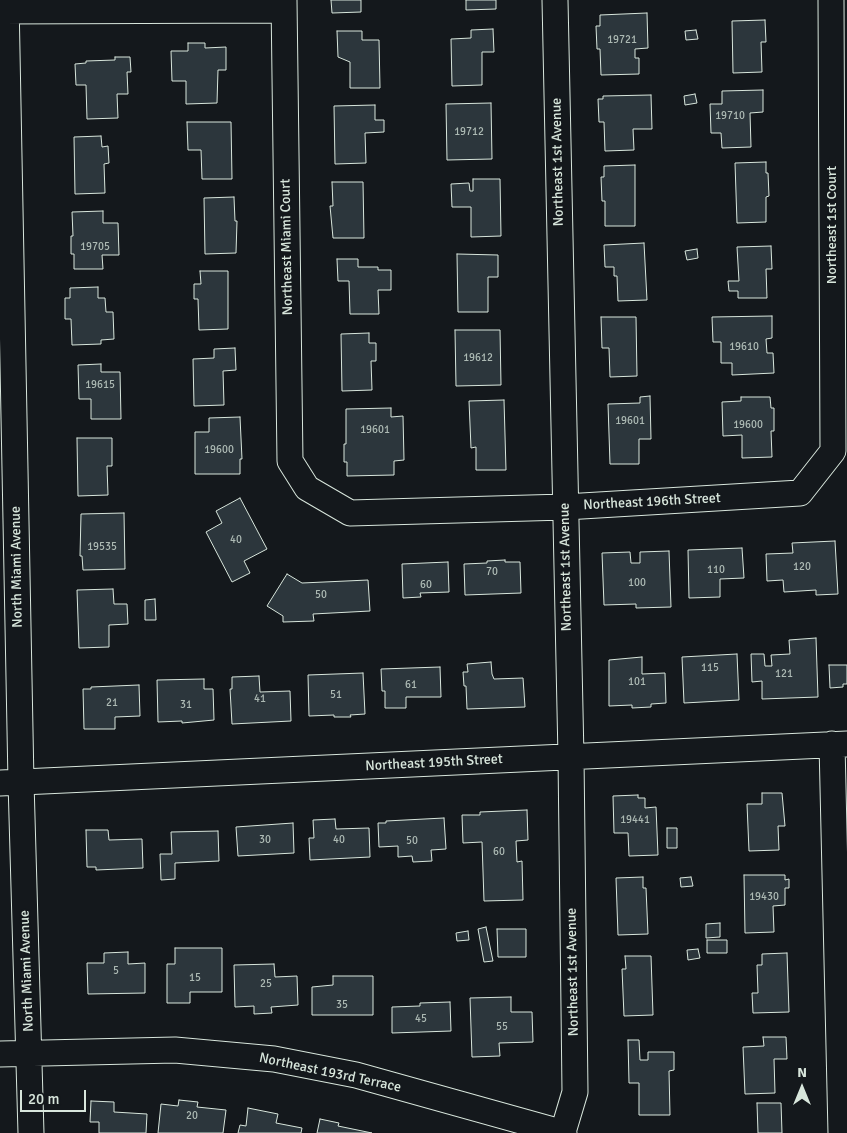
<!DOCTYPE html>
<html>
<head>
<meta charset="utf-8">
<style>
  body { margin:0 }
  #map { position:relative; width:847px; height:1133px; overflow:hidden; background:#14181c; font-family:Signika,sans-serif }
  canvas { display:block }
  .north { position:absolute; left:777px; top:1063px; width:50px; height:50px; -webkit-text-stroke:4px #14181c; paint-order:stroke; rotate:0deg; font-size:14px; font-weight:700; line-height:20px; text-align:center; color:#d8e6dc }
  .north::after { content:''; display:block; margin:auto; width:18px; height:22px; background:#d8e6dc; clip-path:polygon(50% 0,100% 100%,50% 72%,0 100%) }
  .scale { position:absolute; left:20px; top:1090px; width:66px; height:22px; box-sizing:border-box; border:2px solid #d8e6dc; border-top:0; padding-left:6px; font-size:15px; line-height:18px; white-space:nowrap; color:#d8e6dc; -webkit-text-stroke:4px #14181c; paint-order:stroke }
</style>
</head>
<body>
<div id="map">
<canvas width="847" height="1133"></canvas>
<div class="north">N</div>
<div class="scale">20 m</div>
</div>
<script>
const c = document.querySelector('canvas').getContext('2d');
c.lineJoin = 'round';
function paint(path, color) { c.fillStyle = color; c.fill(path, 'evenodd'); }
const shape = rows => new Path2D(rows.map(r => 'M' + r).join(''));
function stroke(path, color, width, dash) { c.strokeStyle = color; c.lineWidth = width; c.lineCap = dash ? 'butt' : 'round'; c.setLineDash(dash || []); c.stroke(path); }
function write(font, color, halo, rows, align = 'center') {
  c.font = font + ' Signika,sans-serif'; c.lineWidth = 4; c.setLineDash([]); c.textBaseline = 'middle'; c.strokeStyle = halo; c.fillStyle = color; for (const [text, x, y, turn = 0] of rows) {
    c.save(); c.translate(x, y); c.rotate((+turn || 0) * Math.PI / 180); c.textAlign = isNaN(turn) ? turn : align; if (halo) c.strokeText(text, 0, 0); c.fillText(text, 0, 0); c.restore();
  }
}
const building = shape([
  [331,0,361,0,361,12,332,13,331,0],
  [466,0,496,0,496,9,466,10,466,0],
  [647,13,648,48,635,49,635,58,639,58,639,74,601,75,600,49,597,49,596,26,600,26,600,15,647,13],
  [765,20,766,42,761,42,762,72,733,73,732,21,765,20],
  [493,29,494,52,482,52,482,85,452,86,451,39,471,38,471,30,493,29],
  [696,30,698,39,686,40,685,31,696,30],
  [337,31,362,31,362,40,379,40,380,88,350,88,350,62,338,57,337,31],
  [188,43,205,43,205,48,226,47,226,70,218,70,217,103,186,104,186,81,172,81,171,51,188,51,188,43],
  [115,57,130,57,131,72,127,72,128,94,117,94,118,118,87,119,86,85,76,85,75,64,86,63,86,61,115,60,115,57],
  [763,90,763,112,750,113,751,147,722,148,721,133,711,133,710,104,722,104,722,91,763,90],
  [695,94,697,103,685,105,684,96,695,94],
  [651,95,652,129,633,129,634,150,605,151,604,122,599,122,598,99,603,99,603,96,651,95],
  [491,103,492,159,447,160,446,104,491,103],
  [375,105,375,120,384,120,384,132,365,133,366,163,335,164,334,106,375,105],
  [187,122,231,122,232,179,202,179,201,150,188,150,187,122],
  [101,136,102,147,108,146,109,163,104,164,105,193,75,194,74,137,101,136],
  [766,162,766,173,768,173,769,196,766,197,766,222,737,223,735,163,766,162],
  [635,165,635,226,605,226,605,201,602,201,601,177,604,177,604,166,635,165],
  [473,179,500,179,501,236,471,237,471,207,452,207,451,184,469,183,470,191,473,191,473,179],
  [332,182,363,182,364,238,333,238,330,206,333,206,332,182],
  [234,197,235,221,237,221,236,253,205,254,204,198,234,197],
  [103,211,103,223,118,223,119,255,102,255,103,269,74,269,74,254,71,254,71,236,73,236,72,212,103,211],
  [644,243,647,300,618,301,617,276,614,276,614,267,605,267,604,245,644,243],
  [771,246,772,269,766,269,767,298,738,298,738,291,729,291,728,281,739,281,737,247,771,246],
  [697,249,698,258,687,260,685,251,697,249],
  [457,254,498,255,498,277,488,277,488,312,458,312,457,254],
  [337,259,358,259,358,267,378,267,378,270,391,270,391,290,378,290,379,314,350,314,349,281,338,281,337,259],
  [200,271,228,271,228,329,199,330,198,299,194,299,194,284,201,284,200,271],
  [98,287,98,298,105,298,106,312,113,312,114,339,101,340,101,344,72,345,71,319,65,319,65,298,70,298,70,288,98,287],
  [772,316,772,338,766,339,767,353,773,353,774,373,732,375,732,363,721,363,721,342,713,342,712,317,772,316],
  [601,317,636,317,637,376,610,377,609,348,602,348,601,317],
  [455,330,500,330,501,385,456,386,455,330],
  [369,333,369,343,376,343,376,361,371,361,372,390,342,391,341,334,369,333],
  [235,348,236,370,223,371,224,405,194,406,193,359,214,358,214,349,235,348],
  [101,364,101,372,120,372,121,419,91,419,91,399,79,399,78,365,101,364],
  [650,396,651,439,639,439,639,464,610,464,608,404,640,403,640,397,650,396],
  [741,397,770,397,771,408,774,408,774,431,771,431,772,457,742,458,742,435,723,436,722,402,741,401,741,397],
  [504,400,506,470,476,470,476,447,471,448,469,401,504,400],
  [391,408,391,417,403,416,404,460,394,461,394,475,347,476,347,462,344,462,344,444,346,444,346,409,391,408],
  [240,417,242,459,240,459,240,474,195,474,195,432,209,432,209,418,240,417],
  [77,438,112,438,112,466,107,466,108,495,78,496,77,438],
  [240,498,267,549,244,561,250,573,232,582,206,532,222,523,216,511,240,498],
  [124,513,125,569,83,570,82,556,80,556,81,514,124,513],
  [835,541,838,594,816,595,816,590,784,592,783,580,767,581,766,554,793,553,792,543,835,541],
  [742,548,744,578,720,579,720,597,689,598,688,550,742,548],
  [669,551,671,607,636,608,636,604,604,605,602,553,630,552,631,563,640,563,640,552,669,551],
  [505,560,505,562,520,562,521,593,465,595,464,564,487,563,487,561,505,560],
  [448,562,449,592,420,593,421,597,403,598,402,564,448,562],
  [287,574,302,583,368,580,370,611,313,614,314,621,283,622,283,616,267,606,287,574],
  [113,589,114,604,127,604,128,624,109,625,109,647,79,648,77,590,113,589],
  [155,599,156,620,145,620,145,600,155,599],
  [816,638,818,697,762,699,762,681,752,682,751,654,764,654,765,666,772,666,771,655,790,654,789,640,816,638],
  [737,654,739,700,684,703,682,657,737,654],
  [642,657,642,674,665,673,666,703,651,704,651,707,632,708,632,705,609,706,609,660,642,657],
  [491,662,492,674,494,679,523,678,525,707,467,709,466,686,464,686,463,672,468,672,467,664,491,662],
  [829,665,847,665,847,684,843,684,843,687,830,688,829,665],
  [440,667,441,697,406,697,406,708,385,708,385,691,382,691,381,669,440,667],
  [363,673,365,714,350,715,351,717,334,717,334,715,309,716,308,675,363,673],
  [259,676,260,692,290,691,291,721,232,724,230,689,232,689,232,677,259,676],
  [204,679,204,689,213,689,214,720,182,723,182,721,158,722,157,680,204,679],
  [139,685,140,716,115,717,115,729,84,729,83,689,91,689,91,687,139,685],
  [762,793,782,793,785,826,778,826,779,850,749,851,747,804,762,804,762,793],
  [638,795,638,798,645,798,645,808,656,807,658,855,629,856,628,833,614,833,613,796,638,795],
  [527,810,528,840,516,841,517,862,522,861,523,900,484,901,482,842,463,843,462,815,480,815,480,812,527,810],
  [444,818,446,849,431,850,432,861,413,862,412,856,398,857,398,846,379,847,378,823,386,823,386,821,444,818],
  [335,819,336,829,369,828,370,857,310,860,309,838,314,838,313,820,335,819],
  [293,823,294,853,238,856,236,827,293,823],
  [667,828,677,828,677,848,667,848,667,828],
  [86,830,108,830,109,840,142,839,143,868,96,870,96,867,87,867,86,830],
  [218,831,219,861,175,863,175,879,161,880,160,854,172,854,171,832,218,831],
  [744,875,785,875,785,880,789,879,789,888,785,888,785,905,773,906,774,932,745,933,744,875],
  [643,877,643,888,646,888,648,934,618,935,616,878,643,877],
  [691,877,693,886,681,887,680,878,691,877],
  [720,923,720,937,706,938,706,924,720,923],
  [486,927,493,961,484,962,478,929,486,927],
  [497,929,526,929,526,957,498,957,497,929],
  [468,931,469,940,457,941,456,933,468,931],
  [707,940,727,940,727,953,707,953,707,940],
  [175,948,222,948,222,992,190,992,190,1003,167,1003,167,964,175,964,175,948],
  [698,949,700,958,688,960,687,950,698,949],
  [128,952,128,964,145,963,145,993,88,994,87,963,104,963,104,953,128,952],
  [787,953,789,1012,753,1013,752,993,758,993,757,965,762,965,762,954,787,953],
  [625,956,651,956,653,1015,624,1016,622,969,626,969,625,956],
  [274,964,275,977,297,976,298,1005,271,1007,272,1013,254,1014,254,1006,235,1007,234,965,274,964],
  [333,976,373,976,373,1015,312,1015,312,987,333,985,333,976],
  [511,997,511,1012,532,1012,533,1042,499,1043,500,1056,472,1057,470,998,511,997],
  [450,1002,451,1031,392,1033,392,1007,420,1006,420,1003,450,1002],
  [763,1037,786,1037,787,1059,774,1059,775,1093,745,1094,743,1047,764,1046,763,1037],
  [628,1040,639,1040,640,1060,648,1060,648,1052,674,1052,674,1070,669,1071,670,1115,639,1115,639,1083,629,1083,628,1040],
  [179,1100,198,1102,197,1107,226,1110,223,1133,158,1133,161,1104,178,1106,179,1100],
  [91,1101,114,1102,114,1112,147,1114,146,1133,99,1133,99,1122,90,1122,91,1101],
  [757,1103,781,1103,782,1133,758,1133,757,1103],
  [248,1108,278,1114,276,1123,302,1128,301,1133,238,1133,240,1125,246,1126,248,1108],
  [320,1119,339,1123,338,1126,372,1133,317,1133,320,1119]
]);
const minor = shape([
  [6,0,21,782,31,1133],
  [284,0,290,461,307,488,350,513,565,507,800,493,833,451,831,0],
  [555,0,571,757,575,1092,563,1132],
  [0,11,284,10],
  [832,744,841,1133],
  [0,783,847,744],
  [0,1054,175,1050,274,1059,356,1075,564,1133]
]);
const numberNames = [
  ["19721",622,40],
  ["19710",730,116],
  ["19712",469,132],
  ["19705",95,247],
  ["19610",744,347],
  ["19612",478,358],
  ["19615",100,385],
  ["19601",630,421],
  ["19600",748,425],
  ["19601",375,430],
  ["19600",219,450],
  ["40",236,540],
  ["19535",102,547],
  ["120",802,567],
  ["110",716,570],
  ["70",492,572],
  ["100",637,583],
  ["60",426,585],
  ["50",321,595],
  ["115",710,668],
  ["121",784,674],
  ["101",637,682],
  ["61",411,685],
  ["51",336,695],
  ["41",260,699],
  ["21",112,703],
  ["31",186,705],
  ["19441",635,820],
  ["30",265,840],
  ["40",339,840],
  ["50",412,841],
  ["60",499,852],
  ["19430",764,897],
  ["5",116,971],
  ["15",195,978],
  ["25",266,984],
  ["35",342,1005],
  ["45",421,1019],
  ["55",502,1027],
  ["20",192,1116]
];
const streetNames = [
  ["Northeast 1st Avenue",558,162,-91],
  ["Northeast 1st Court",832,225,-90],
  ["Northeast Miami Court",287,247,-91],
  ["Northeast 196th Street",652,502,-3],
  ["North Miami Avenue",17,567,-91],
  ["Northeast 1st Avenue",566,567,-91],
  ["Northeast 195th Street",434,763,-3],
  ["North Miami Avenue",27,971,-92],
  ["Northeast 1st Avenue",573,972,-91],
  ["Northeast 193rd Terrace",330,1073,12]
];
paint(building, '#2c363c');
stroke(building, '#d8e6dc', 1);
stroke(minor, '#d8e6dc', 27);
stroke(minor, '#14181c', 25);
write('11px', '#adbab4', null, numberNames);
write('14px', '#d8e6dc', '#14181c', streetNames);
</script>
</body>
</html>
